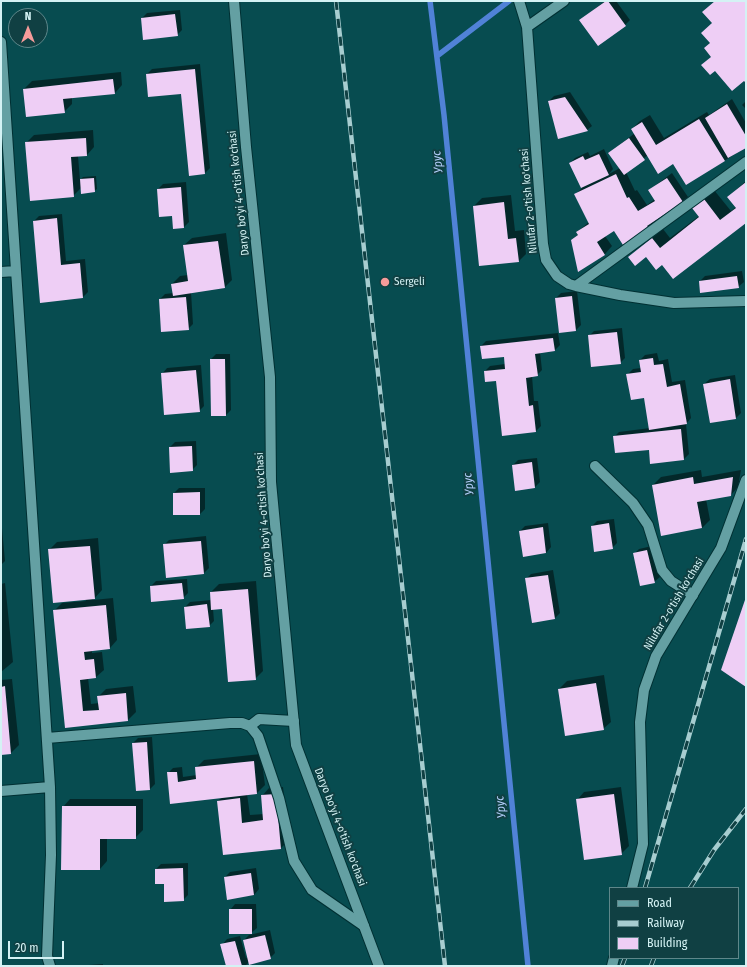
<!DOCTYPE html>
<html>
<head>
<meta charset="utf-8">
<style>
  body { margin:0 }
  #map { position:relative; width:747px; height:967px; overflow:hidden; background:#074c50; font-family:"Fira Sans Condensed",sans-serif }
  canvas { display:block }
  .frame { position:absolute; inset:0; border:2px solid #d4f2f4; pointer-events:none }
  .legend { position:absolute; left:609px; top:887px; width:130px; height:72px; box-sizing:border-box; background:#104043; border:1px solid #5e878a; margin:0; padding:5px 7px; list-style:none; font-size:12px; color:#d4f2f4 }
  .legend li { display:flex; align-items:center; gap:8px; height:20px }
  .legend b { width:20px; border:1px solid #5e878a }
  .north { position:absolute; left:8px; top:8px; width:40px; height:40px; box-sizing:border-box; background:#104043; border:1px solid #5e878a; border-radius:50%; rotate:0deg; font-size:11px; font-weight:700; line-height:16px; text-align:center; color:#d4f2f4 }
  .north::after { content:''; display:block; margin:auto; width:14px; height:18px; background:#f59b9a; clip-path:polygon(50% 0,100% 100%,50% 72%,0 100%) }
  .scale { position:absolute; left:8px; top:941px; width:56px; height:18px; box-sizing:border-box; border:2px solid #d4f2f4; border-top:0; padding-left:5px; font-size:12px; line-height:14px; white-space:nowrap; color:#d4f2f4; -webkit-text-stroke:3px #104043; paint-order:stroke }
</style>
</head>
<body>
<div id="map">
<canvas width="747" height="967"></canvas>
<div class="frame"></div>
<ul class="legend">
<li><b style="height:5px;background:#64a0a3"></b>Road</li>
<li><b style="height:5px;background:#a7cdd0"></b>Railway</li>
<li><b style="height:11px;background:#eecef5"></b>Building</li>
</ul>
<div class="north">N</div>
<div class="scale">20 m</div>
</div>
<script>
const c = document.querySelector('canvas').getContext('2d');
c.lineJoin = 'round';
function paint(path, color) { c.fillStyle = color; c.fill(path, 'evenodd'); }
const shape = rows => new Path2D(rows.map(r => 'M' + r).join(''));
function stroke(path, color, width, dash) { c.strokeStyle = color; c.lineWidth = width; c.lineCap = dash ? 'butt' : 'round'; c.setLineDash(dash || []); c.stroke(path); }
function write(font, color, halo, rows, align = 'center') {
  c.font = font + ' "Fira Sans Condensed",sans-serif'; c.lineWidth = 4; c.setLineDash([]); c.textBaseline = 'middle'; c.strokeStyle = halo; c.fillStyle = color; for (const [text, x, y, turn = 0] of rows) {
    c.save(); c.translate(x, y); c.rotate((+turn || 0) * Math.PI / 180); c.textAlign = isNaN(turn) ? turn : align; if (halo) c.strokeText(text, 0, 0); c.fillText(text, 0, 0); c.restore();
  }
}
const shadow = shape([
  [605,1,616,1,630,20,625,25,581,20],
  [180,10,182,30,177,35,142,18,147,13],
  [200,64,210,168,205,173,182,93,147,74,152,69],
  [121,72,122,85,115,93,72,97,72,104,64,112,27,116,24,89,32,81],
  [570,92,592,126,587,130,549,101,554,96],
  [732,99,746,123,746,147,724,161,674,163,648,155,626,172,635,191,637,190,647,205,655,199,649,190,672,173,688,197,648,227,624,243,615,230,605,236,612,246,605,254,579,271,572,240,579,234,577,232,589,222,576,194,582,188,570,163,575,158,588,152,590,156,604,149,613,169,609,174,620,168,609,153,635,133,632,129,640,121,650,115,664,138,707,112,709,115],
  [746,101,746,109,742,105],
  [93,130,94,147,87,155,78,156,80,180,83,177,96,176,97,189,94,191,81,188,73,196,26,143,34,135],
  [746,181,746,221,662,263,646,255,629,257,663,229,670,238,699,216,693,208,714,190,731,211,736,207,728,197],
  [186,182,189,222,184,227,174,228,173,215,158,189,163,184],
  [511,195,515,231,524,230,526,254,518,262,474,206,482,198],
  [62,214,66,261,85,259,88,292,83,297,41,301,34,221,39,216],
  [226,233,232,280,224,288,191,292,193,324,188,329,160,299,165,294,174,293,172,284,180,276,188,275,184,245,192,238],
  [742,271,744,282,738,287,700,281,705,276],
  [577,291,581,325,576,330,556,298,561,293],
  [622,328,625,358,620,363,589,336,594,331],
  [558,333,560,345,555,350,540,352,542,370,537,375,532,376,534,401,538,401,541,426,536,431,502,434,497,380,485,371,490,366,505,364,505,356,481,346,486,341],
  [657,353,659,361,668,359,672,382,685,380,691,418,686,424,689,454,684,459,614,437,619,432,650,428,644,396,627,375,633,369,641,368,640,360,645,355],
  [216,354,230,354,231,410,226,415,211,359],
  [201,365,204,406,199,411,162,374,167,368],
  [735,375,741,413,736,418,704,384,710,379],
  [196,441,197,465,192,470,170,447,175,442],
  [537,458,540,482,535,487,513,465,518,460],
  [701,470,702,477,741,470,738,487,731,495,706,499,710,520,702,528,653,485,661,477],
  [179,488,205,488,205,509,200,514,174,493],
  [1,517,5,561,1,565],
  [614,519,617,543,612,548,592,526,597,521],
  [548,523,551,547,546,553,520,531,525,526],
  [206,536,209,568,204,573,164,545,169,540],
  [98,538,102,590,93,600,113,598,117,640,110,648,92,650,92,653,102,652,104,670,96,677,88,678,91,704,99,703,98,697,106,689,133,686,136,712,128,720,66,727,54,611,62,603,86,601,85,599,49,550,57,542],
  [652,546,660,577,654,582,634,554,639,549],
  [553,570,560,613,555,618,526,579,531,574],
  [187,579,188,593,183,598,151,586,156,581],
  [256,581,263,671,255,679,223,608,213,609,214,621,209,626,185,607,190,602,211,600,211,592,219,584],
  [5,583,13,662,1,672,1,584],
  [604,675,611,722,603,729,559,689,567,681],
  [12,679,19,745,11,753,1,754,1,680],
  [152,737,155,784,150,789,136,790,133,743,138,738],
  [261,754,265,785,257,793,247,794,250,815,264,814,262,796,269,788,283,787,289,840,281,848,223,854,218,801,222,797,171,803,168,773,173,768,182,767,183,777,197,775,196,768,204,760],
  [621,787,629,846,621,854,577,800,584,792],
  [70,799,143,799,143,830,135,838,107,838,107,861,100,869,63,807],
  [188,863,188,895,183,900,165,883,156,883,156,869,161,864],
  [256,868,259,889,254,895,228,898,225,877,230,872],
  [235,904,256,904,257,928,251,933,230,910],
  [270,930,275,953,270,958,249,962,245,966,227,966,222,945,227,939,240,936,246,958,248,957,244,940,249,935],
  [103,964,103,966,75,966]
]);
const stream = shape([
  [430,1,444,115,528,966],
  [437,56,509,1]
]);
const building = shape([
  [606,1,608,1,626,26,598,46,579,20],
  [715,1,746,1,746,83,744,81,732,91,715,71,710,75,701,65,711,57,704,48,710,43,701,33,712,23,702,12],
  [175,14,178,36,143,40,141,18],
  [195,69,205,174,189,176,181,94,148,97,146,74],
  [113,79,115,94,63,99,65,113,26,117,23,89],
  [565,97,588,131,558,139,548,101],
  [727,104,746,136,746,148,728,158,705,118],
  [699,119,725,161,686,185,673,164,658,174,631,129,642,122,656,145],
  [86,138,87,156,71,157,74,197,30,201,25,142],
  [629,138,645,160,624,175,608,153],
  [599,154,609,175,581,188,569,163,583,156,585,160],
  [616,174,627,198,629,197,638,211,655,201,648,190,667,178,683,202,647,226,649,228,623,245,614,231,597,242,605,255,578,272,571,240,578,235,576,232,589,224,574,194],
  [94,178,95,192,81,194,80,179],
  [746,182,746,223,673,279,662,265,656,270,646,257,635,266,628,257,652,238,660,248,699,217,692,208,704,199,720,220,736,208,727,197],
  [181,187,184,228,173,229,172,216,159,217,157,189],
  [504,202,508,239,516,238,519,262,479,266,473,206],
  [57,218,61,265,80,263,83,298,40,303,33,221],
  [218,241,225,288,173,296,171,284,188,281,183,245],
  [737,276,739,288,700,293,699,281],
  [572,296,576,331,559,333,555,298],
  [186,297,189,330,161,332,159,299],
  [617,332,621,364,591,367,588,335],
  [553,338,555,351,535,354,538,376,526,378,529,406,533,405,536,432,502,436,496,381,485,382,484,371,505,369,504,357,482,359,480,346],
  [653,358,654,365,663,364,667,387,680,384,687,424,649,430,644,398,631,400,626,374,641,372,639,360],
  [210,359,225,359,226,416,211,416],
  [196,370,200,412,164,415,161,373],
  [730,379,736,419,710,423,703,384],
  [681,429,684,460,650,464,649,450,615,453,613,436],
  [192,446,193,471,170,473,169,447],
  [532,462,535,488,515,491,512,465],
  [693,477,694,484,733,477,731,496,697,502,702,528,661,536,652,485],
  [200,492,200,515,173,515,173,493],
  [609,523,613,549,594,552,591,526],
  [543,527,546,553,523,557,519,531],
  [201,541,204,574,166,578,163,544],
  [90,546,95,599,53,603,48,549],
  [647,550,655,583,640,586,633,553],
  [548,575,555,619,532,623,525,578],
  [182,583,184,599,151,602,150,586],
  [248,589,256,680,228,682,222,609,211,610,210,592],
  [746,597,746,687,721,670],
  [207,604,210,627,186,629,184,607],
  [106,605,110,649,84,652,85,660,94,659,96,678,80,680,83,711,99,710,97,696,126,693,128,721,65,728,53,610],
  [596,683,604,730,565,736,558,689],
  [5,686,11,754,1,755,1,687],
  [147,742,150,790,136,791,132,743],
  [254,761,257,794,170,804,167,772,177,772,178,782,196,779,195,767],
  [276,794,281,849,223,855,217,801,240,798,242,823,263,820,261,795],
  [614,794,622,855,584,860,576,799],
  [62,806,136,806,136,839,100,839,100,870,61,870],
  [183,868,184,901,164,902,164,884,155,884,155,869],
  [251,873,254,895,227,900,224,877],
  [229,909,252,909,252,934,229,934],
  [265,935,271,959,249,965,243,940],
  [235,941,242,966,226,966,220,944]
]);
const lane = shape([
  [1,42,50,787,51,855,47,956,50,966],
  [1,272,16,271],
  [595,466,633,503,648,525,662,570,671,581,693,595],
  [250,726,259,719,294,721],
  [47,738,230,723,242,723,250,726,258,736,279,798,294,861,312,890,364,926],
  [1,791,50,787]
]);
const street = shape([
  [234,1,246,147,270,377,271,482,296,745,379,966],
  [519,1,527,27,543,244,546,260,557,276,569,284,576,286,620,295,674,303,746,301],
  [527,27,564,1],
  [576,286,746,162],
  [632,888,643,844,640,722,644,690,656,656,721,548,746,480],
  [612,966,614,958]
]);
const rail = shape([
  [336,1,445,966],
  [645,888,746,539],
  [690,888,714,850,746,809],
  [622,966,625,958],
  [651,966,654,958]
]);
const markers = [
  [385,282,5,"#f59b9a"]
];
const streetNames = [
  ["Daryo bo'yi 4-o'tish ko'chasi",239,193,-96],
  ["Nilufar 2-o'tish ko'chasi",529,201,-95],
  ["Daryo bo'yi 4-o'tish ko'chasi",264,515,-94],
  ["Nilufar 2-o'tish ko'chasi",674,604,-59],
  ["Daryo bo'yi 4-o'tish ko'chasi",340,827,69]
];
const poiNames = [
  ["Sergeli",394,282]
];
const waterNames = [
  ["Урус",438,162,-96],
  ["Урус",469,484,-96],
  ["Урус",501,807,-96]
];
paint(shadow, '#0007');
stroke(stream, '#5082d7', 5.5);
paint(building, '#eecef5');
stroke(lane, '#003033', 12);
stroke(street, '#003033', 12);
stroke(lane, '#64a0a3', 10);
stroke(street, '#64a0a3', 10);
stroke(rail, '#a7cdd0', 4.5);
stroke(rail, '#104043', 3, [9]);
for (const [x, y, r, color] of markers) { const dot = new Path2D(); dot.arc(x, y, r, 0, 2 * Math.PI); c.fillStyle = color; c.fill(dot); stroke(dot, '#104043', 1.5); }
write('11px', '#d4f2f4', '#104043', streetNames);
write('11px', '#d4f2f4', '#104043', poiNames, 'left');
write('italic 12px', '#b4cefa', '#104043', waterNames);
</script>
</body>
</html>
